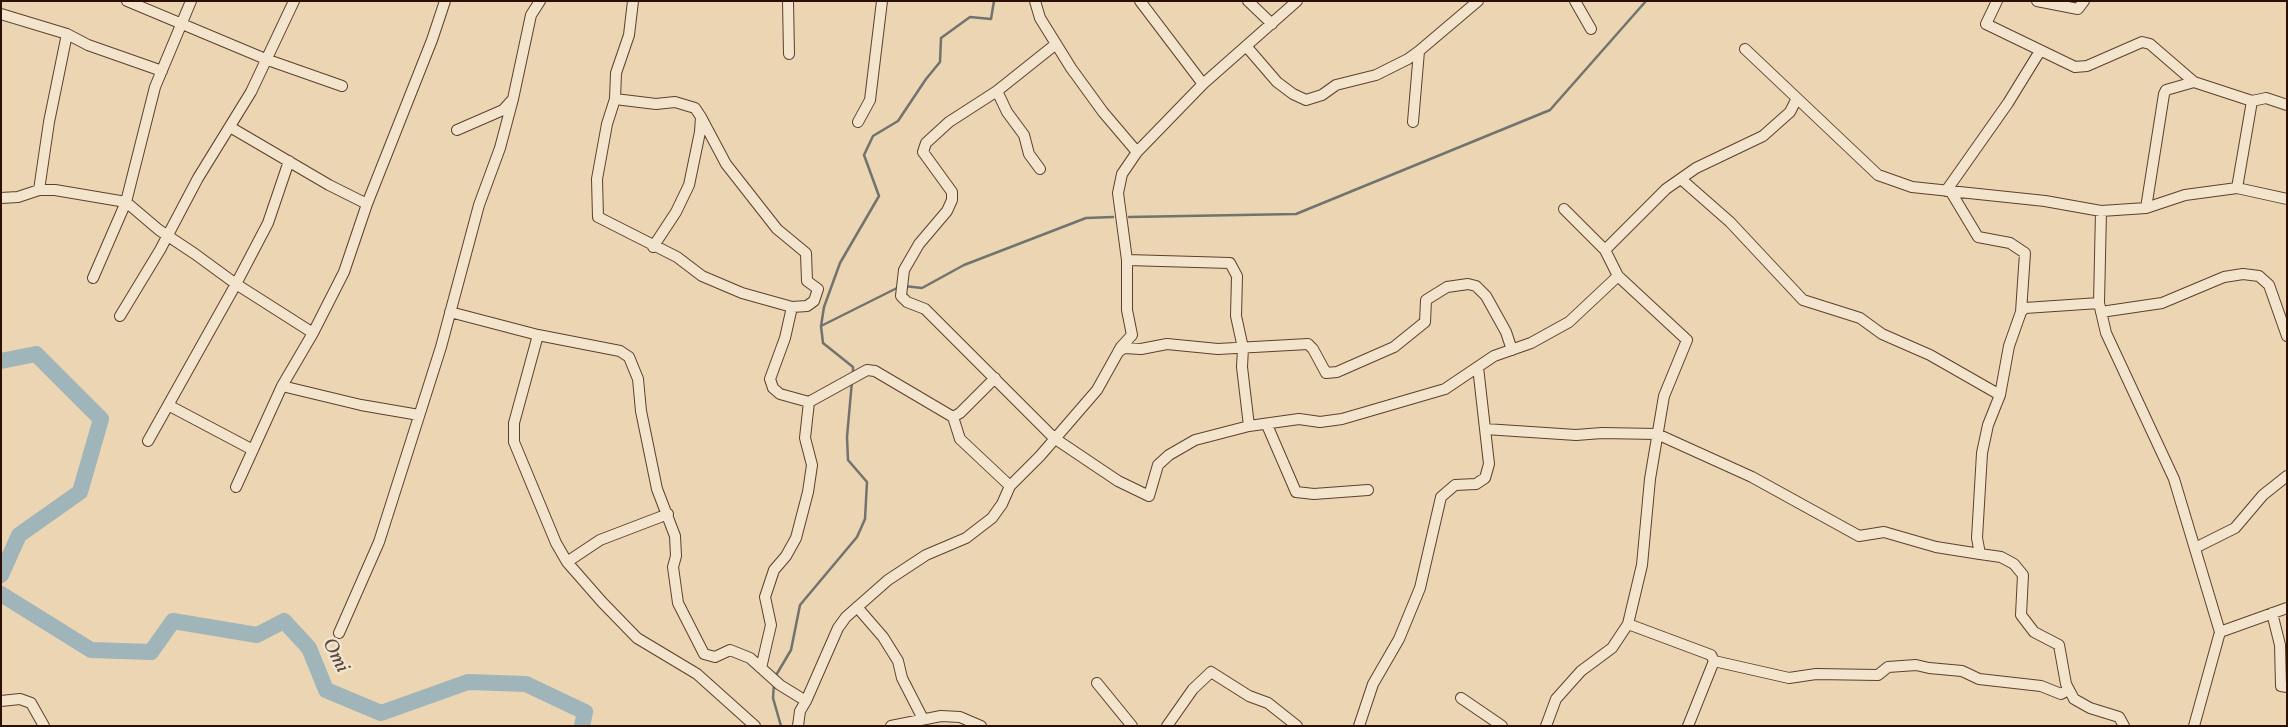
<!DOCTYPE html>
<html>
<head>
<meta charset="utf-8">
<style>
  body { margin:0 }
  #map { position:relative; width:2288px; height:727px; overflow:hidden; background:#ecd5b2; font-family:Vollkorn,serif }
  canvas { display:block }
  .frame { position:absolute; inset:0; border:2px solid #2c0f00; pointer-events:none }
</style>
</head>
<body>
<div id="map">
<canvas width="2288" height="727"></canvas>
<div class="frame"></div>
</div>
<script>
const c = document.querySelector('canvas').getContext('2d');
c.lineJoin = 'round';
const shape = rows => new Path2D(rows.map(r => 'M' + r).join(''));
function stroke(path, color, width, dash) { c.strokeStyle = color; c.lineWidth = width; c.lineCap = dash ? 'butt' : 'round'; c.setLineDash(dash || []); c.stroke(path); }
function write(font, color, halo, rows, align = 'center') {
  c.font = font + ' Vollkorn,serif'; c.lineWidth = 5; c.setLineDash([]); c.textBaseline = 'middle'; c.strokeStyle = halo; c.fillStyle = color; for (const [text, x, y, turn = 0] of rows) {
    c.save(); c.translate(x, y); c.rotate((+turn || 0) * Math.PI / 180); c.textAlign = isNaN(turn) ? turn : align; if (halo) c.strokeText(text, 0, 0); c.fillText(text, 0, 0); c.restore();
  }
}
const stream = shape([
  [1129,217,1296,214,1550,110,1646,1],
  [904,286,922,288,964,265,1086,218,1113,217],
  [821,326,899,287],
  [853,375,853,367,823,343,821,326,824,307,840,263,879,196,864,155,873,136,898,121,926,79,940,62,941,38,970,17,991,19,994,1],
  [775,677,791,650,800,605,857,537,865,519,867,482,848,460,847,437,852,381],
  [774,683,773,698,781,726]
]);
const river = shape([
  [1,361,36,354,101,419,80,492,19,535,1,575],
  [1,594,91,650,151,652,173,621,257,635,284,621,309,648,326,690,381,713,468,682,526,684,585,712,582,726]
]);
const street = shape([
  [127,1,268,60,342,86],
  [633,1,629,35,616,73,615,99,607,124,597,179,598,217,677,257,702,276,742,293,792,307,785,338,770,379,773,388,780,394,809,402,867,370,875,371,953,417,960,439,1010,486],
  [788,1,789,54],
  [1140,1,1203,84],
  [1248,1,1272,24],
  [1575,1,1591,29],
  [1997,1,1986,24,2075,67,2087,66,2142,42,2150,44,2194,82,2252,101],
  [2037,1,2078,9,2084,1],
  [1,14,67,34,88,45,162,71],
  [1246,46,1277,82,1293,94,1306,100,1322,95,1336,85,1376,75,1408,59,1419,51],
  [1745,49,1878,175,1912,187,2045,201,2101,211,2146,208,2185,195,2237,188,2287,199],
  [997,91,949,122,926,143,923,152,952,192,952,200,947,211,919,244,904,270,901,296,907,302,925,309,1054,438,1118,481,1149,496,1158,465,1169,455,1195,440,1249,426,1299,419,1320,422,1342,419,1445,389,1494,356,1531,343,1569,322,1618,276],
  [615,99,656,104,675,102,695,108,701,117,700,132,689,185,676,212,653,247],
  [701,117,726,164,777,229,806,253,807,281,818,289,814,301,807,306,792,307],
  [858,122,870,100,882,1],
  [1413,122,1419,51,1478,1],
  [230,127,329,185,367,204],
  [457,130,503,110,513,99,531,15,540,1],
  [1137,152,1203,84,1297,1],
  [1040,169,1029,154,1024,135,1007,112,997,91,1056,44],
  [1681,179,1730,222,1803,300,1860,318,1882,334,1930,355,2000,395],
  [2237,188,2252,101,2266,98,2287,105],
  [39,190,49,122,67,34],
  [1946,191,2008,103,2040,51],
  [1951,192,1978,237,2010,243,2025,253,2021,312],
  [1,198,18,197,39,190,55,190,126,202,159,230,195,254,236,284,268,223,289,161],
  [2146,208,2164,94,2166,90,2194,82],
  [2101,211,2099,303,2106,333,2174,479,2220,632],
  [1605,250,1666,189,1696,168,1763,136,1790,112,1797,98],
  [1127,260,1230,263,1237,276,1236,316,1243,348,1242,367,1249,426],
  [93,278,126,202,155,87,191,1],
  [2099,303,2025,308,2021,312,2009,346,2000,395,1988,425,1982,453,1977,538,1980,554,2001,557,2014,564,2023,575,2021,615,2034,632,2059,645,2066,684,2074,699,2090,708,2119,717,2124,726],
  [450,312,538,335,620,351,629,357,638,379,641,411,657,489,675,536,676,556,673,567,678,603,704,654,715,657,730,650,750,658,780,685,806,701],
  [2101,312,2162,303,2224,277,2243,274,2259,276,2269,285,2287,336],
  [120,316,160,250,198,178,251,92,294,1],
  [538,335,514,423,514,442,556,543,567,562,602,602,637,638,697,674,755,726],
  [1118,352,1124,348,1141,349,1167,344,1218,349,1308,344,1313,349,1326,373,1337,372,1394,347,1425,322,1426,300,1447,287,1468,284,1476,286,1486,296,1506,332,1512,350],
  [282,386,361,405,419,415],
  [168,405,253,450],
  [953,417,960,413,995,378],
  [1267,425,1296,492,1314,494,1368,490],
  [1485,429,1576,435,1602,433,1657,434,1752,477,1859,536,1884,532,1936,547,1980,554],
  [148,441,236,284,313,333],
  [236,487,282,386,313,333,344,272,367,204,432,40,445,1],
  [2195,548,2235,528,2263,495,2287,476],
  [567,562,600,540,668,514],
  [857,607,883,637,898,661,902,678,923,719],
  [2272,613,2280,645,2281,686,2287,687],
  [1628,624,1711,655,1714,661,1688,726],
  [339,633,379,542,441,347,479,205,500,148,513,99],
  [1714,661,1789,678,1816,674,1878,675,1888,667,1916,665,1929,668,1962,671,1979,679,2041,686,2061,694,2068,690],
  [761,668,771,625,765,597,774,570,786,556,796,538,808,492,812,465,805,438,809,402],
  [1097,683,1132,726],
  [1461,698,1502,726],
  [1,701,20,699,31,703,44,726],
  [798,726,800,711,806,701,838,628,846,617,888,580,926,555,966,538,992,518,1002,504,1010,486,1040,456,1097,390,1121,347,1132,335,1127,310,1127,260,1118,193,1122,174,1137,152,1103,112,1071,68,1040,18,1035,1],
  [891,726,941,716,960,717,981,726],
  [1167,726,1193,689,1211,672,1249,696,1268,703,1297,726],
  [1359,726,1373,684,1399,639,1420,588,1441,497,1455,485,1476,484,1485,478,1489,464,1478,367],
  [1546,726,1556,699,1581,671,1612,648,1628,624,1642,565,1650,479,1664,396,1687,340,1618,276,1605,250,1564,209],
  [2194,726,2220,632,2287,608]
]);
const waterNames = [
  ["Omi",334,656,63]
];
stroke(stream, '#71736f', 2.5);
stroke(river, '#9fb5b9', 16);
stroke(street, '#5c402c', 12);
stroke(street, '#f3e4cd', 10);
write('italic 20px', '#544941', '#f3e4cd', waterNames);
</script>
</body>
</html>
